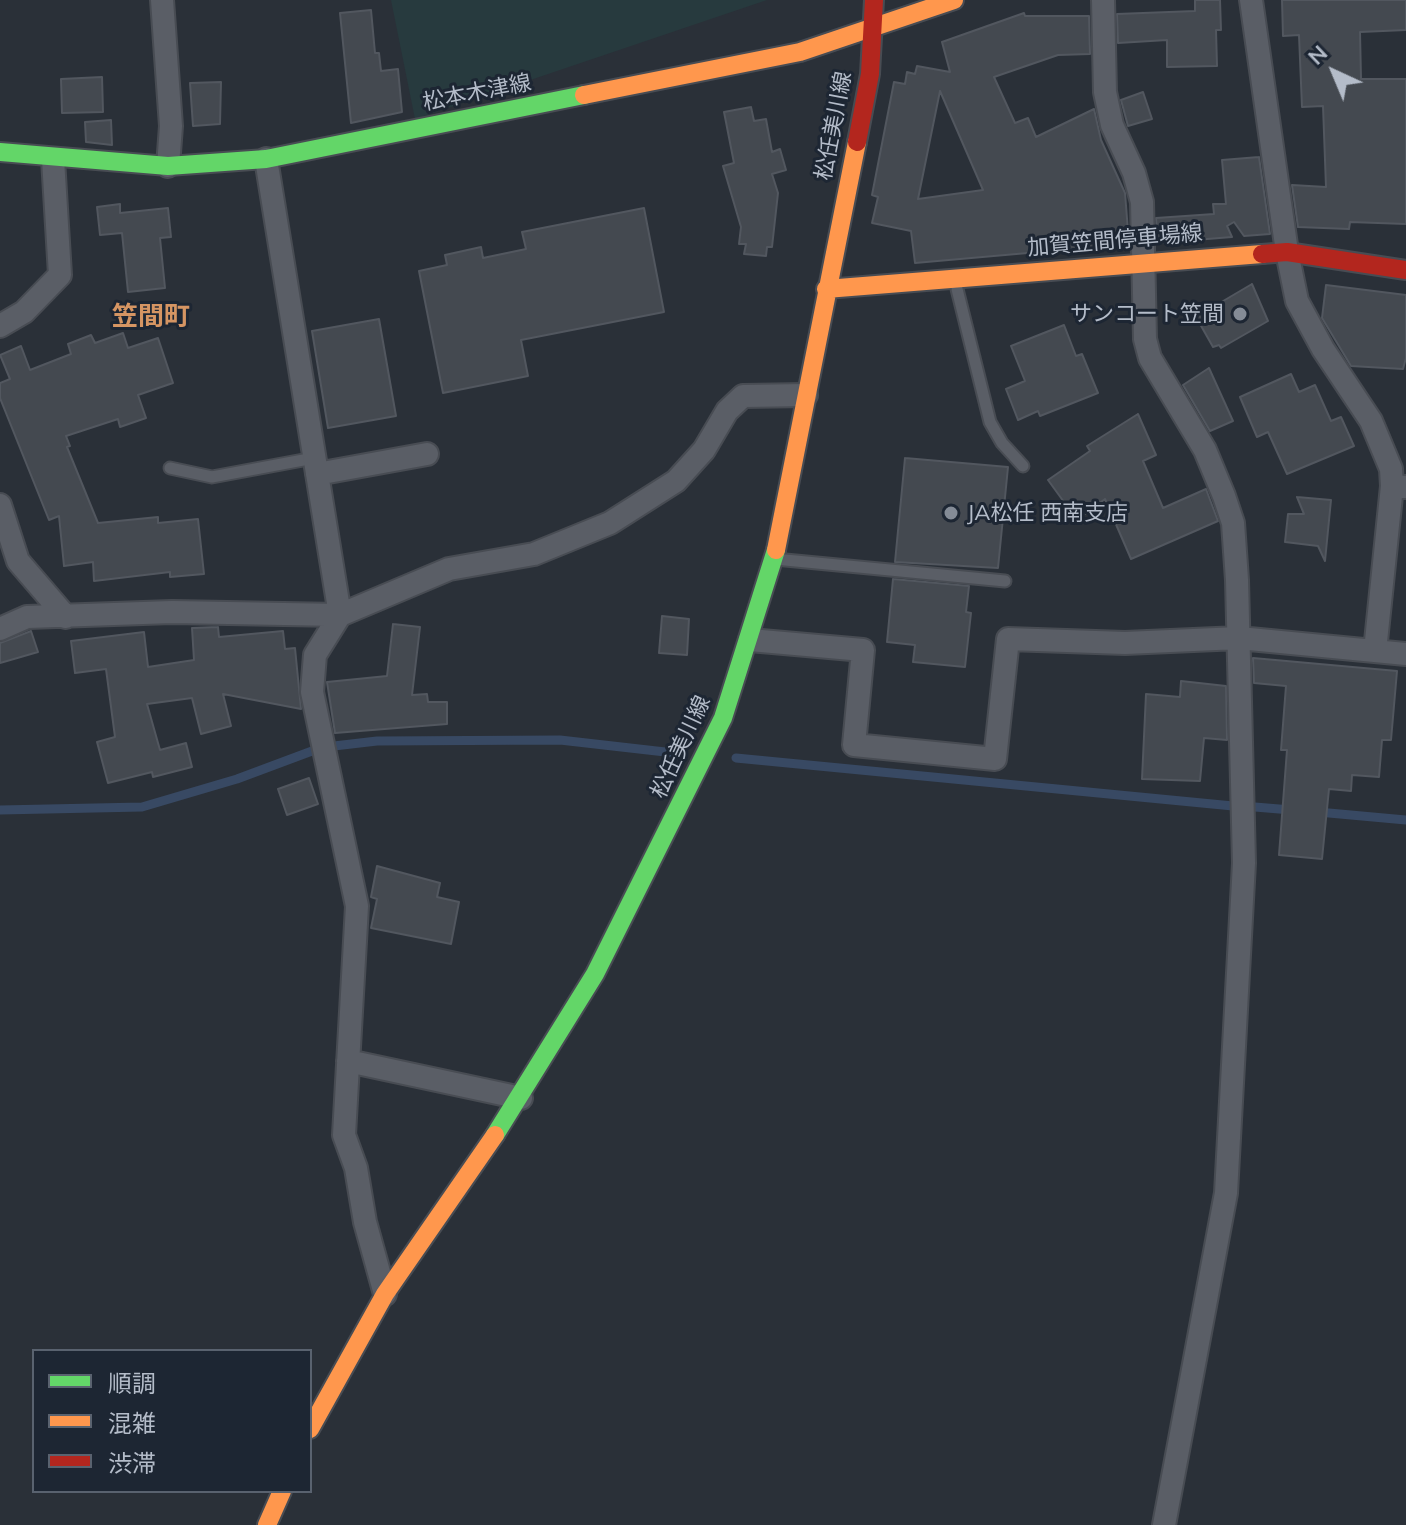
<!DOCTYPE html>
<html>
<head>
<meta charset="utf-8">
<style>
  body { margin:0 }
  #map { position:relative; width:1406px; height:1525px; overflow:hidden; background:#2a3038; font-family:Mulish,"Noto Sans JP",sans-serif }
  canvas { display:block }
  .legend { position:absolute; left:32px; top:1349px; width:280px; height:144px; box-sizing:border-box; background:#1d2633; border:2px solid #59626f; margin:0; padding:10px 14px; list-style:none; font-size:24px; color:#b4bcc9 }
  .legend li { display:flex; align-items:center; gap:16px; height:40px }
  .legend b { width:40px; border:2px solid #59626f }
  .north { position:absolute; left:1294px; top:32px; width:80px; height:80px; -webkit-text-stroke:6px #1d2633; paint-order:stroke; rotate:316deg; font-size:22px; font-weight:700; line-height:32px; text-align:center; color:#b4bcc9 }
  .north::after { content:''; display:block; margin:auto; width:28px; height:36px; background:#b4bcc9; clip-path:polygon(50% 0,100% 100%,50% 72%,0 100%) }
</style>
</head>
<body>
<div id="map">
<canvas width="1406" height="1525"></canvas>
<ul class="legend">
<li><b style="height:10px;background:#63d668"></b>順調</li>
<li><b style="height:10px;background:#ff974d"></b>混雑</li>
<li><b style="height:10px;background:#b3261e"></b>渋滞</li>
</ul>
<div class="north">N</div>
</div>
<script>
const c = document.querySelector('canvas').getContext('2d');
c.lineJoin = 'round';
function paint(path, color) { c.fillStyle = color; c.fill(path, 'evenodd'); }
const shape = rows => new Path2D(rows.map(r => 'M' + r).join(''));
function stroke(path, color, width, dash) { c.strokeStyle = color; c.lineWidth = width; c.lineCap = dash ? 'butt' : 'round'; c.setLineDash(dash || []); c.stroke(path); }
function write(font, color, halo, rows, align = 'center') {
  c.font = font + ' Mulish,"Noto Sans JP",sans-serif'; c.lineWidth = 6; c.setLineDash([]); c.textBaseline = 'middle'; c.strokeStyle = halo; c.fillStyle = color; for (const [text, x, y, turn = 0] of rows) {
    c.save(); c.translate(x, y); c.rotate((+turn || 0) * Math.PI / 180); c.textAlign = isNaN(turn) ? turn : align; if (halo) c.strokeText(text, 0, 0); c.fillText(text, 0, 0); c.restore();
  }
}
const green = shape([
  [391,0,767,0,415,119]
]);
const stream = shape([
  [334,746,377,741,560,740,674,753],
  [736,758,1233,806],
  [1255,807,1291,810],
  [0,810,142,807,237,779,312,751],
  [1318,812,1406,820]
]);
const building = shape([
  [1195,0,1220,0,1221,30,1216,30,1217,66,1167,67,1167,40,1118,43,1117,14,1195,11,1195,0],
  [1282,0,1406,0,1406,30,1360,32,1361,79,1406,79,1406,224,1350,222,1349,229,1298,227,1292,185,1326,187,1323,106,1302,107,1299,35,1283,36,1282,0],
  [371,10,375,53,379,53,381,71,398,69,402,112,351,123,340,13,371,10],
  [1024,13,1025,16,1089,16,1090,54,1058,55,994,77,1015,123,1028,118,1036,137,1094,109,1101,140,1125,193,1129,244,915,263,911,231,872,223,878,197,872,195,894,82,905,84,907,72,915,74,917,66,950,72,942,42,1024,13],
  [940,91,983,190,918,199,940,91],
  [102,77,103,112,62,113,61,79,102,77],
  [221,82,220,124,193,126,190,83,221,82],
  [1143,92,1152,119,1128,126,1121,100,1143,92],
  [751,107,754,121,766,119,772,152,780,149,786,170,772,174,778,193,772,247,767,247,766,256,744,254,746,244,739,244,741,227,723,166,734,163,724,112,751,107],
  [111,120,112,145,86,142,85,122,111,120],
  [1259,157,1270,234,1244,236,1234,222,1227,226,1232,237,1158,243,1156,218,1214,214,1213,204,1226,204,1222,160,1259,157],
  [120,204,120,213,168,208,171,237,160,238,165,288,128,292,122,233,100,235,97,207,120,204],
  [644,208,664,312,521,340,528,376,443,393,419,271,447,265,445,255,481,247,483,258,526,249,522,232,644,208],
  [1252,284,1268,321,1221,348,1219,345,1213,347,1196,317,1252,284],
  [1326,285,1406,295,1406,358,1403,369,1351,366,1322,318,1326,285],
  [379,319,396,416,328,428,312,331,379,319],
  [1064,325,1076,356,1082,354,1098,393,1040,416,1038,411,1018,420,1006,389,1025,381,1011,346,1064,325],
  [123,333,128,348,158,338,173,383,138,395,146,418,120,427,118,419,66,436,70,446,67,447,98,523,158,517,158,523,198,519,204,574,170,577,170,572,94,581,93,562,64,566,59,516,49,520,0,398,0,383,10,379,0,355,21,346,30,370,71,354,68,344,91,335,95,343,123,333],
  [1209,368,1233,421,1210,431,1183,385,1209,368],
  [1291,374,1299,392,1315,385,1331,421,1341,417,1354,446,1287,474,1268,432,1257,437,1240,397,1291,374],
  [1138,414,1156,455,1143,461,1163,508,1206,489,1218,521,1131,559,1105,499,1077,520,1048,480,1090,451,1087,446,1138,414],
  [905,458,1008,467,998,568,895,562,905,458],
  [1297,497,1331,500,1325,561,1318,546,1285,542,1288,514,1304,514,1297,497],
  [893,579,969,586,966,612,971,613,965,667,913,662,915,645,887,642,893,579],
  [662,616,689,619,687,655,659,653,662,616],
  [393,624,420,627,412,695,427,694,428,702,447,702,447,724,335,733,327,682,387,676,393,624],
  [218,627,219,637,283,631,285,649,295,648,301,709,223,694,231,726,201,734,192,698,147,704,160,750,186,743,192,767,153,777,152,772,108,783,97,742,115,737,106,669,75,673,71,641,144,632,148,667,194,660,192,628,218,627],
  [31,631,38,652,0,663,0,643,31,631],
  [1253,658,1397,671,1391,740,1382,740,1379,777,1352,775,1351,791,1329,789,1322,859,1279,855,1287,750,1281,750,1286,686,1254,683,1253,658],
  [1181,681,1226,686,1227,740,1204,738,1200,781,1142,779,1146,694,1180,697,1181,681],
  [309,778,318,804,287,815,278,789,309,778],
  [377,866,440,883,437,897,459,902,451,944,371,928,377,899,371,897,377,866]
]);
const lane = shape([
  [957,289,990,422,1002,443,1023,466],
  [170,468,212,477,314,458],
  [775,559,1005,581]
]);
const street = shape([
  [162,0,171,126,168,166],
  [1103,0,1105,92,1112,125,1134,173,1142,202,1145,339,1150,358,1205,450,1224,496,1233,523,1237,580,1244,863,1226,1193,1164,1525],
  [1251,0,1287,252,1297,301,1323,349,1371,421,1391,469,1392,486],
  [266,159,340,615,315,655,312,692,357,906,344,1135,356,1168,365,1222,385,1294],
  [0,326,24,312,60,275,53,159],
  [317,474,427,454],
  [0,505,18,561,66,617],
  [0,629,27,617,172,612,340,615,449,569,534,554,610,523,676,481,704,450,727,411,743,396,806,395],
  [750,640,863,650,854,745,995,759,1008,639,1125,643,1239,638,1406,654],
  [1375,651,1392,486,1405,487],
  [348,1061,521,1098]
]);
const fast = shape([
  [0,152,168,166,266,159,584,95],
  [495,1135,595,974,723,718,776,550]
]);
const slow = shape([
  [584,95,800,52,954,0],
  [826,289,1262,254],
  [776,550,857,142],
  [310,1429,385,1294,495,1135],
  [267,1525,282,1491]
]);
const jam = shape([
  [857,142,870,74,874,0],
  [1262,254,1287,252,1406,270]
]);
const markers = [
  [1240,314,8,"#848b96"],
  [951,513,8,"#848b96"]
];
const streetNames = [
  ["松本木津線",477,93,-11],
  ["松任美川線",834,126,-79],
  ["加賀笠間停車場線",1115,241,-5],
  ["松任美川線",681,747,-65]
];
const poiNames = [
  ["サンコート笠間",1224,314],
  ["JA松任 西南支店",967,513,"left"]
];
const quarterNames = [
  ["笠間町",151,317]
];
paint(green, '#273a3e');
stroke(stream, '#384963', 9);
paint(building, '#444950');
stroke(building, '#52575f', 2);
stroke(lane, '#484c53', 15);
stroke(street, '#484c53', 26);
stroke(fast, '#484c53', 22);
stroke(slow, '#484c53', 22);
stroke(jam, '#484c53', 22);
stroke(lane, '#5a5e66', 11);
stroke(street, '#5a5e66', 22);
stroke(fast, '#63d668', 18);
stroke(slow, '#ff974d', 18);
stroke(jam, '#b3261e', 18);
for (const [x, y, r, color] of markers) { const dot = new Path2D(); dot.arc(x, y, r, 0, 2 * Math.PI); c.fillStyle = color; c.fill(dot); stroke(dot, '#1d2633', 3); }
write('22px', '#b4bcc9', '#1d2633', streetNames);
write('22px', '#b4bcc9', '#1d2633', poiNames, 'right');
write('bold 26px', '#d59563', '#1d2633', quarterNames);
</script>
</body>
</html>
